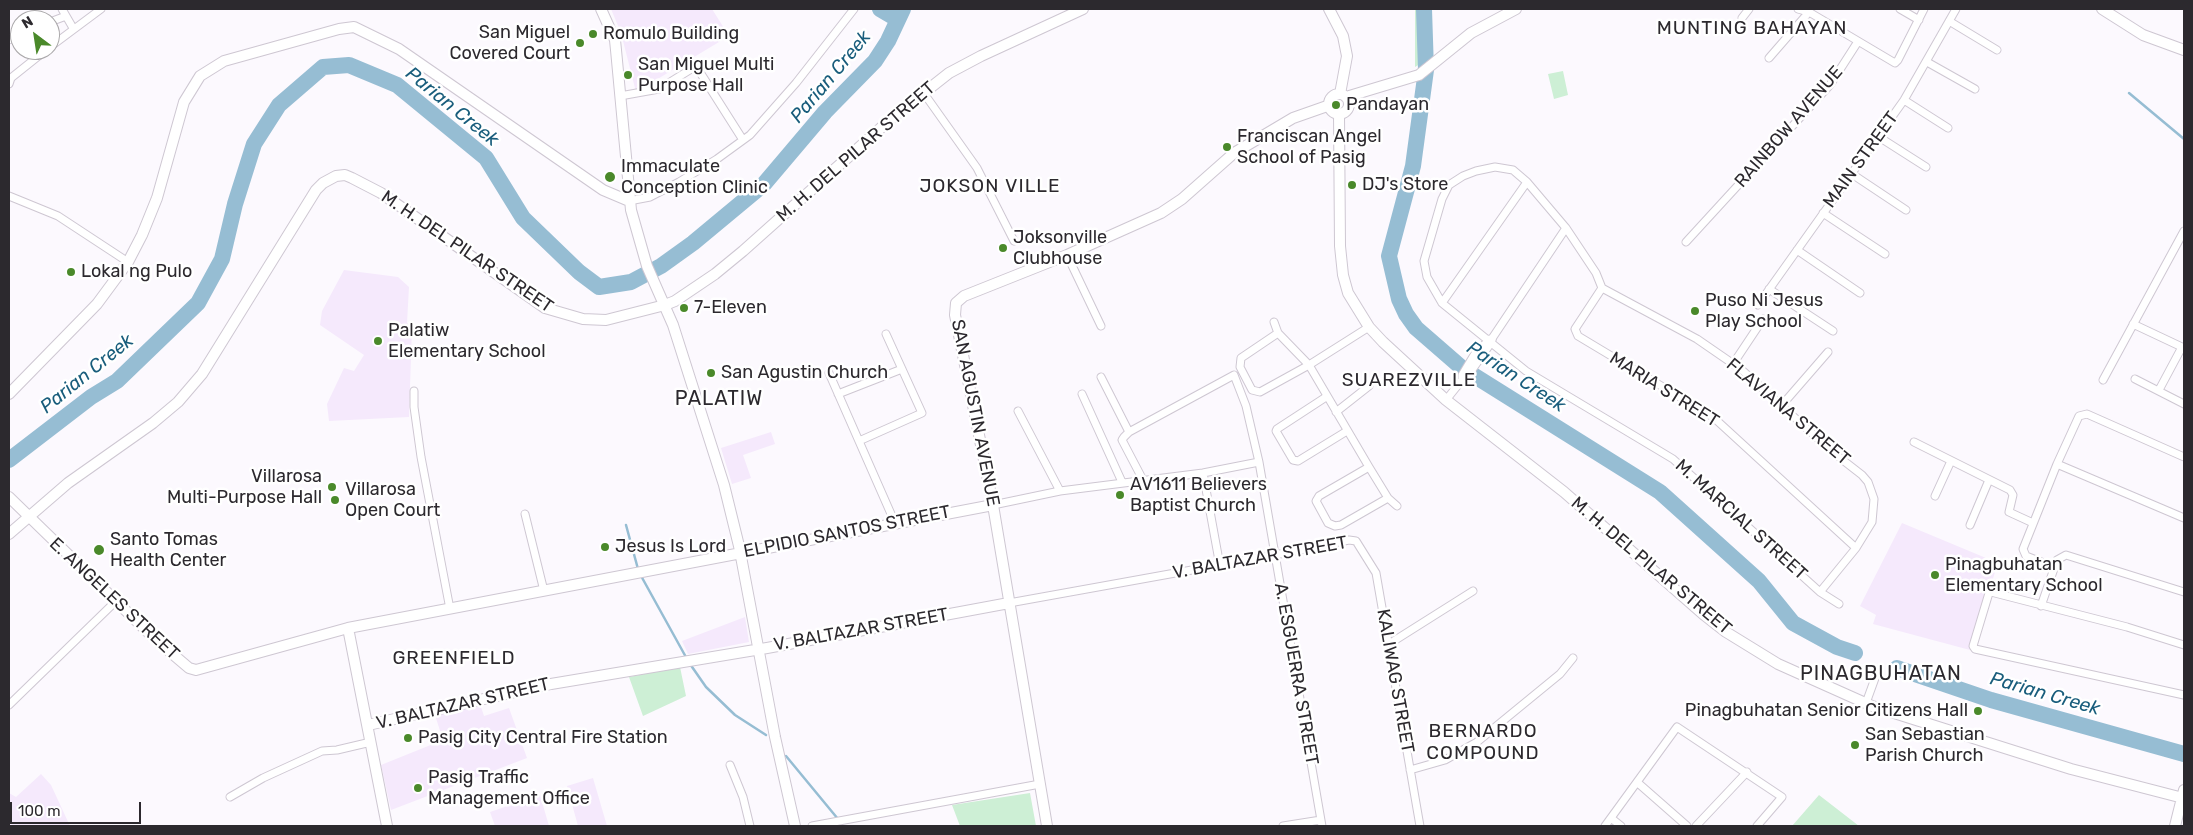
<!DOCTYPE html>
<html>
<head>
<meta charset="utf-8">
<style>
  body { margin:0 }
  #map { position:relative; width:2193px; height:835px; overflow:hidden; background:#fcf9fe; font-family:Rubik,sans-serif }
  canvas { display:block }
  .frame { position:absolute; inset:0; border:10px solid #2c292e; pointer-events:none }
  .north { position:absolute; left:10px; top:10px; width:50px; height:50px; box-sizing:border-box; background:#fff; border:1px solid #aba9ab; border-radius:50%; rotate:329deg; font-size:14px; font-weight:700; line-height:20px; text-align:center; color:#2c292e }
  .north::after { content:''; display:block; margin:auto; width:18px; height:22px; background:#4a892a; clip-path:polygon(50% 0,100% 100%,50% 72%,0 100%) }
  .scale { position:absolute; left:10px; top:802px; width:131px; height:22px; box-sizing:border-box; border:2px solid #2c292e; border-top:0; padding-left:6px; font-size:15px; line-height:18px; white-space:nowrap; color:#2c292e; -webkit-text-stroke:4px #fff; paint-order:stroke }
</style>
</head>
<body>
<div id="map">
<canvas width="2193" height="835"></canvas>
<div class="frame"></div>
<div class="north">N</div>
<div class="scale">100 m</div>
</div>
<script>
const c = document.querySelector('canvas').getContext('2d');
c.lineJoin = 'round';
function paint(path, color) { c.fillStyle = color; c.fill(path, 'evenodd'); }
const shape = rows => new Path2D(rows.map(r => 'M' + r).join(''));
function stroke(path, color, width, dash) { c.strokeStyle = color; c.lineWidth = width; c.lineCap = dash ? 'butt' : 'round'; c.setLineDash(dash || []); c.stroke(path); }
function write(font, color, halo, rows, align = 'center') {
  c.font = font + ' Rubik,sans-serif'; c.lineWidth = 5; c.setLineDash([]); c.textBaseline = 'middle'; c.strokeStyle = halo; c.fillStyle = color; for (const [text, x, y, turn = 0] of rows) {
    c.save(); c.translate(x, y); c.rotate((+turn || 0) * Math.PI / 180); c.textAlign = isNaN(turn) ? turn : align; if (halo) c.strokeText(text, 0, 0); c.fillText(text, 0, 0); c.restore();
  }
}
const built = shape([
  [611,9,712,9,729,36,636,92,621,33],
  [344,270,398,277,409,287,407,323,412,327,409,417,329,421,327,404,344,368,354,371,364,355,320,325,322,311],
  [771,432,775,444,743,455,751,478,732,484,721,448],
  [1902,523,1998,563,1970,650,1873,624,1876,615,1860,606],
  [745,617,749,642,688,654,682,641],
  [479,701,484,716,509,708,527,758,391,810,381,765,443,740,434,712],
  [41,774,51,785,70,826,9,826,9,793,16,797],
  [593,778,607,826,578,826,567,786],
  [540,795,549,826,495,826,490,812]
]);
const green = shape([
  [1415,9,1422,9,1422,12,1420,64,1415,67],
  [1563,71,1568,95,1554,99,1548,74],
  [680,667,686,696,643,716,629,677],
  [1030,793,1036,826,960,826,952,805],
  [1819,795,1859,826,1792,826]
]);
const stream = shape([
  [2129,93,2184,139],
  [626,525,638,569],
  [640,574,687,659],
  [690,664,706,687,735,715,766,735],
  [786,756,838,819]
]);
const river = shape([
  [880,9,897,19],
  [1424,9,1426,70,1413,166,1389,256,1399,299,1406,314,1416,328,1462,368,1660,492,1759,581,1793,623,1837,647,1855,653],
  [9,460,91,397,117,381,198,303,222,259,235,204,254,144,279,105,323,67,349,65,397,85,486,158,523,218,579,272,599,287,631,282,661,266,693,243,764,184,825,112,875,61,888,41,903,9],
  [1897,668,1991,700,2184,754]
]);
const street = shape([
  [62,9,73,28],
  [1798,9,1809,12,1895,63,1898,60,1924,9],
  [1900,9,1919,20],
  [1742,18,1749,9],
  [1949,21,1997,50],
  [50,22,66,16],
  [9,40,20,35],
  [50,47,101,9],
  [1769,58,1809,12],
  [1927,62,1975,89],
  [9,84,11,78,46,50],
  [923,92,977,168,1014,241],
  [620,96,659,89,696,66,743,140],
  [1904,100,1948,128],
  [1879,137,1926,167],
  [1852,174,1906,210],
  [9,196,58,216,128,262],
  [629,201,650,197,679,182,717,159,750,135,796,83,854,9],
  [1823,213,1885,254],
  [1686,242,1830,85,1857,43],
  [1797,250,1860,293],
  [1067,255,1101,326],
  [1602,288,1575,329,1578,336,1713,417,1856,548],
  [1769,289,1833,331],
  [1442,303,1527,182],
  [1758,305,1904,100,1956,9],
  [1274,322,1278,333,1309,365,1369,467,1388,498,1397,506],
  [2133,324,2184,348],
  [1278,333,1241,358,1240,367,1252,390,1260,392,1309,365,1369,327],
  [1733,364,1763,319],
  [829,373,895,523],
  [1101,377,1129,432],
  [2135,379,2184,404],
  [1462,380,1467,377,1491,343,1493,337,1566,228],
  [2103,380,2184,231],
  [2159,390,2182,347],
  [414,391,414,407,421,457,450,609],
  [838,394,902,369],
  [1082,394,1122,482],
  [1326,397,1277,429,1276,431,1293,460,1298,461,1347,431],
  [1446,400,1462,380,1462,375,1474,355,1490,339],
  [1782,405,1828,352],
  [1018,411,1060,491],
  [1336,412,1369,386],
  [859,441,922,413,886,334],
  [1914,442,2010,490,2013,495,2009,512,2033,523],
  [2057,464,2184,518],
  [1369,467,1319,496,1316,501,1328,523,1335,526,1341,525,1388,498],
  [1203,473,1220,566],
  [1143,480,1122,440,1124,437,1129,432,1234,375,1246,406,1259,462,1322,826],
  [1935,496,1951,461],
  [993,505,1060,491,1203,473,1259,462],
  [525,514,544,591],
  [1970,525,1989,480],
  [2054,567,2026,556,2023,549,2057,464,2079,416,2087,414,2184,457],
  [1820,592,1856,548,1872,522,1874,499,1868,482,1862,475,1835,454,1742,370,1697,339,1602,288,1596,273,1566,228,1527,182,1513,170,1495,167,1476,171,1463,176,1449,185,1442,199,1424,261,1427,277,1442,303,1526,371,1673,459,1820,592,1839,604],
  [1009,603,1275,555,1349,540,1356,541,1376,573,1420,826],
  [2041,606,2057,560,2066,555,2184,592],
  [1389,644,1473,591],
  [2184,645,2127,627,1991,592,1989,593,1973,646,1975,649,2184,695],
  [1866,703,1878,670],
  [9,705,115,602],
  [730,765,743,797,750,826],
  [1410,770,1445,760,1477,742,1560,674,1573,658],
  [1638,783,1687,826],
  [230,797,263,778,322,751,337,750,371,742],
  [1611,818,1621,826],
  [812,826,1040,784],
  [1283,826,1321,820],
  [1605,826,1677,727,1782,797,1757,826],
  [1696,826,1747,772]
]);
const secondary = shape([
  [601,9,615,40,616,50,631,210,647,266,673,325,724,485,739,546,775,737,795,826],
  [1329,9,1343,36,1347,56,1340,94],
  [2102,9,2143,35,2184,50],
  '1329 104a10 10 0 1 1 20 0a10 10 0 1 1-20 0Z',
  [1346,97,1419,75,1471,33,1516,9],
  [1339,114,1340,246,1343,275,1348,293,1369,327,1383,342,1446,400,1564,492,1703,614,1726,632,1778,664,1872,706,2071,769,2183,798],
  [9,394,97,304,128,262,142,235,157,198,184,102,200,76,224,61,339,29,354,27,399,49,603,190,629,201],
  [9,497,156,640,189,668,196,670,348,628,993,505],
  [9,534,68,483,153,423,178,402,202,374,316,190,323,183,336,176,345,175,352,178,381,193,545,308,583,319,606,320,665,305,675,301,715,274,743,251,892,118,949,73,981,56,1083,9],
  [348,628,387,826],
  [368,725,551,684,767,648,1009,603],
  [1047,826,993,505,955,315,956,303,964,296,1067,255,1161,213,1182,199,1234,153,1293,118,1330,105],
  [2175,826,2184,790]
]);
const markers = [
  [593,34,5,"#4a892a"],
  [580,43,5,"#4a892a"],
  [628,75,5,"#4a892a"],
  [1336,105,5,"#4a892a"],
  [1227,147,5,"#4a892a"],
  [610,177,6,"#4a892a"],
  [1352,185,5,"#4a892a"],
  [1003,248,5,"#4a892a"],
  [71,272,5,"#4a892a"],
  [684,308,5,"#4a892a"],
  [1695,311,5,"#4a892a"],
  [378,341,5,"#4a892a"],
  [711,373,5,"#4a892a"],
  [332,487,5,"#4a892a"],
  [1120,495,5,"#4a892a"],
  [335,500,5,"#4a892a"],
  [605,547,5,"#4a892a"],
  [99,550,6,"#4a892a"],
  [1935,575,5,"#4a892a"],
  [1978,711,5,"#4a892a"],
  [408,738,5,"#4a892a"],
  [1855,745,5,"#4a892a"],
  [418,788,5,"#4a892a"]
];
const poiNames = [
  ["San Miguel",570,33,"right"],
  ["Covered Court",570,54,"right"],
  ["Romulo Building",603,34],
  ["San Miguel Multi",638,65],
  ["Purpose Hall",638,86],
  ["Pandayan",1346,105],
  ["Franciscan Angel",1237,137],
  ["School of Pasig",1237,158],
  ["Immaculate",621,167],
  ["Conception Clinic",621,188],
  ["DJ's Store",1362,185],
  ["Joksonville",1013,238],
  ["Clubhouse",1013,259],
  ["Lokal ng Pulo",81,272],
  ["Puso Ni Jesus",1705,301],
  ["Play School",1705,322],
  ["7-Eleven",694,308],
  ["Palatiw",388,331],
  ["Elementary School",388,352],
  ["San Agustin Church",721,373],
  ["Villarosa",322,477,"right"],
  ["Multi-Purpose Hall",322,498,"right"],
  ["AV1611 Believers",1130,485],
  ["Baptist Church",1130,506],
  ["Villarosa",345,490],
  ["Open Court",345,511],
  ["Santo Tomas",110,540],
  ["Health Center",110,561],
  ["Jesus Is Lord",615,547],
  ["Pinagbuhatan",1945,565],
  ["Elementary School",1945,586],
  ["Pinagbuhatan Senior Citizens Hall",1968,711,"right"],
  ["San Sebastian",1865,735],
  ["Parish Church",1865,756],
  ["Pasig City Central Fire Station",418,738],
  ["Pasig Traffic",428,778],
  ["Management Office",428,799]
];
const streetNames = [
  ["RAINBOW AVENUE",1789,127,-49],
  ["M. H. DEL PILAR STREET",856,152,-41],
  ["MAIN STREET",1861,160,-54],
  ["M. H. DEL PILAR STREET",467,252,34],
  ["MARIA STREET",1664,390,32],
  ["FLAVIANA STREET",1788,412,40],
  ["SAN AGUSTIN AVENUE",975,413,79],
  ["M. MARCIAL STREET",1741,520,42],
  ["ELPIDIO SANTOS STREET",847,532,-11],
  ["V. BALTAZAR STREET",1260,558,-10],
  ["M. H. DEL PILAR STREET",1651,566,40],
  ["E. ANGELES STREET",114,599,43],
  ["V. BALTAZAR STREET",861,630,-10],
  ["A. ESGUERRA STREET",1296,674,80],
  ["KALIWAG STREET",1395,681,80],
  ["V. BALTAZAR STREET",463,704,-13]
];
const neighbourhoodNames = [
  ["MUNTING BAHAYAN",1752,29],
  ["JOKSON VILLE",990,187],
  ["SUAREZVILLE",1409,381],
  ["GREENFIELD",454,659],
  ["BERNARDO",1483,732],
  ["COMPOUND",1483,754]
];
const waterNames = [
  ["Parian Creek",831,77,-50],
  ["Parian Creek",452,107,39],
  ["Parian Creek",87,374,-39],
  ["Parian Creek",1516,377,33],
  ["Parian Creek",2045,694,16]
];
const quarterNames = [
  ["PALATIW",719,399],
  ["PINAGBUHATAN",1881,674]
];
paint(built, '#f5e9fc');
paint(green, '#cdefd5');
stroke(stream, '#96bdd3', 2.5);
stroke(river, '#96bdd3', 16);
stroke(street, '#cec7d2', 9);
stroke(secondary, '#cec7d2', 12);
stroke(street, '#fff', 7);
stroke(secondary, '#fff', 10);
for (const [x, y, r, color] of markers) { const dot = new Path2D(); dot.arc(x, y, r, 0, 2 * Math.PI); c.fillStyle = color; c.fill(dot); stroke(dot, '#fff', 2); }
write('18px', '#2c292e', '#fff', poiNames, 'left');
write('18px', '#2c292e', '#fff', streetNames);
c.letterSpacing = '1px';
write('19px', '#2c292e', '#fff', neighbourhoodNames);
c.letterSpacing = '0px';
write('italic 19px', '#195d7c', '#fff', waterNames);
c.letterSpacing = '1px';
write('20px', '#2c292e', '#fff', quarterNames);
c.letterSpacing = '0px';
</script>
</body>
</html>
